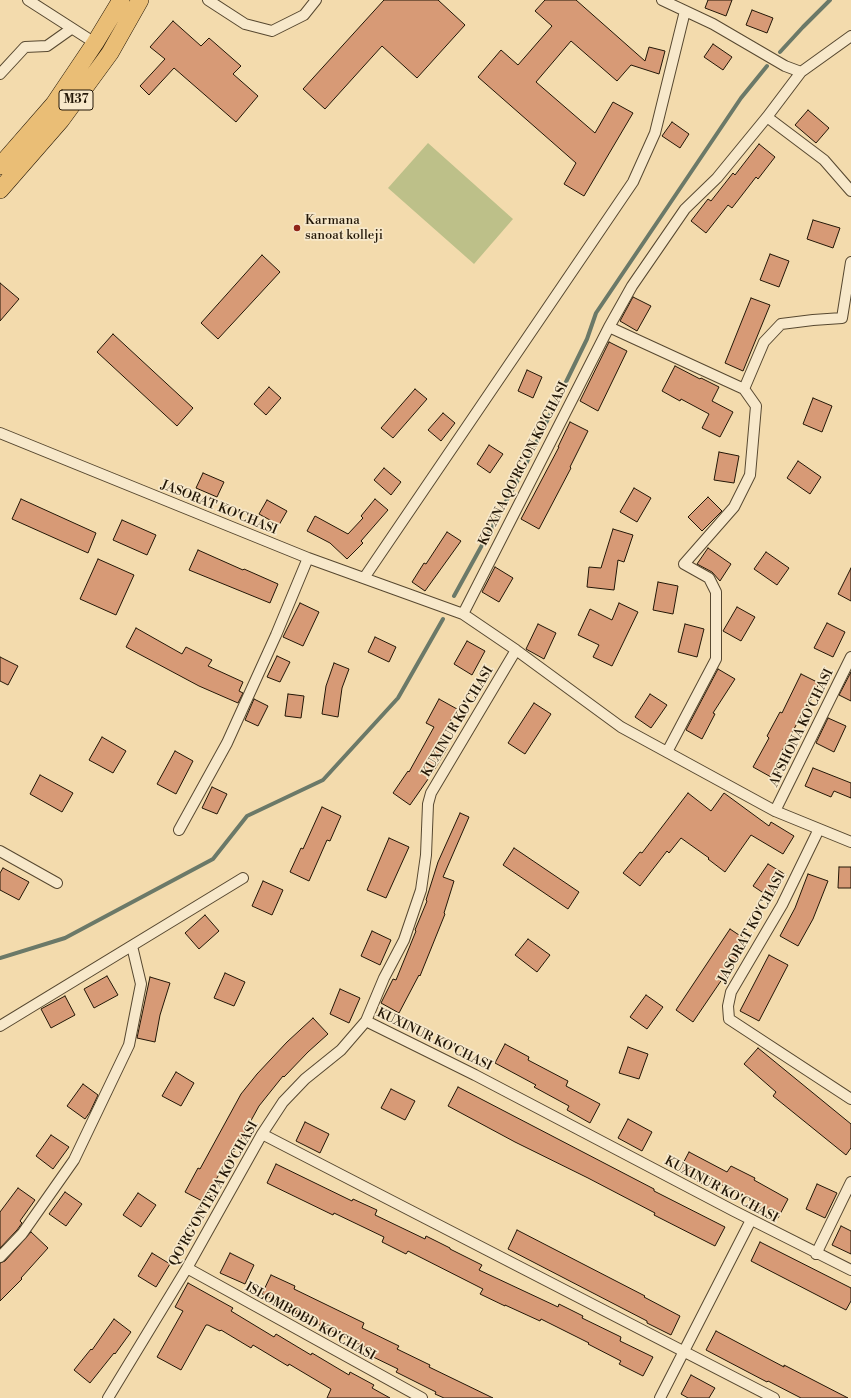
<!DOCTYPE html>
<html>
<head>
<meta charset="utf-8">
<style>
  body { margin:0 }
  canvas { display:block; background:#f3dbad }
</style>
</head>
<body>
<canvas width="851" height="1398"></canvas>
<script>
const c = document.querySelector('canvas').getContext('2d');
c.lineJoin = 'round';
function paint(path, color) { c.fillStyle = color; c.fill(path, 'evenodd'); }
const shape = rows => new Path2D(rows.map(r => 'M' + r).join(''));
function stroke(path, color, width, dash) { c.strokeStyle = color; c.lineWidth = width; c.lineCap = dash ? 'butt' : 'round'; c.setLineDash(dash || []); c.stroke(path); }
function write(font, color, halo, rows, align = 'center') {
  c.font = font + ' "Libre Bodoni",serif'; c.lineWidth = 3.5; c.setLineDash([]); c.textBaseline = 'middle'; c.strokeStyle = halo; c.fillStyle = color; for (const [text, x, y, turn = 0] of rows) {
    c.save(); c.translate(x, y); c.rotate((+turn || 0) * Math.PI / 180); c.textAlign = isNaN(turn) ? turn : align; if (halo) c.strokeText(text, 0, 0); c.fillText(text, 0, 0); c.restore();
  }
}
const green = shape([
  [428,143,513,219,474,264,388,188]
]);
const stream = shape([
  [780,52,803,27,830,0],
  [454,596,520,476,587,339,596,313,741,98,767,66],
  [0,958,65,938,213,859,247,816,323,780,398,698,443,619]
]);
const building = shape([
  [384,0,438,0,465,25,417,78,382,46,325,109,303,89,384,0],
  [545,0,576,0,645,61,649,47,665,51,659,74,631,65,617,81,571,41,536,82,595,133,613,102,633,113,584,196,564,184,576,163,478,77,501,50,518,65,552,26,535,11,545,0],
  [708,0,732,0,726,16,705,8,708,0],
  [752,10,773,18,767,33,746,25,752,10],
  [173,21,201,46,209,38,241,66,233,74,258,96,236,122,174,68,149,95,140,86,165,59,150,47,173,21],
  [713,44,732,57,723,70,704,57,713,44],
  [808,110,829,128,816,143,795,125,808,110],
  [672,122,689,134,680,148,662,136,672,122],
  [759,144,775,157,758,179,756,177,732,208,728,205,706,233,691,221,708,199,711,201,733,173,735,175,759,144],
  [813,220,840,228,833,248,807,239,813,220],
  [770,254,789,261,779,287,760,280,770,254],
  [262,255,280,272,218,339,201,323,262,255],
  [0,283,19,299,0,321,0,283],
  [633,297,651,306,637,331,620,321,633,297],
  [751,298,770,305,743,371,725,363,751,298],
  [113,334,193,408,177,426,97,352,113,334],
  [609,342,627,351,598,411,580,401,609,342],
  [675,366,700,379,701,378,719,387,712,401,733,412,720,437,702,428,709,414,681,399,680,401,662,391,675,366],
  [527,370,542,377,533,398,518,391,527,370],
  [269,387,281,398,266,415,254,404,269,387],
  [415,389,427,399,393,438,381,428,415,389],
  [813,398,832,406,822,432,803,424,813,398],
  [443,413,455,423,441,441,428,430,443,413],
  [570,422,588,431,570,467,571,468,539,529,521,519,559,447,558,447,570,422],
  [489,445,503,454,490,473,477,464,489,445],
  [719,452,739,456,734,483,714,480,719,452],
  [798,461,821,477,810,494,787,478,798,461],
  [384,468,401,482,391,495,374,480,384,468],
  [203,473,224,482,217,497,196,488,203,473],
  [634,488,651,498,637,522,620,512,634,488],
  [708,497,722,511,702,531,688,517,708,497],
  [21,499,96,533,88,553,12,519,21,499],
  [375,499,388,510,361,541,363,543,347,559,330,543,307,531,315,516,348,534,363,518,361,516,375,499],
  [267,500,287,511,279,525,259,514,267,500],
  [122,520,156,535,147,555,113,540,122,520],
  [613,529,633,535,624,562,618,560,614,590,587,587,589,567,601,568,613,529],
  [447,532,461,541,425,591,412,582,424,563,426,564,447,532],
  [708,548,731,564,720,581,712,572,697,564,708,548],
  [198,550,243,570,244,569,278,584,270,603,189,570,198,550],
  [766,552,789,568,777,585,754,569,766,552],
  [98,559,134,575,116,615,80,599,98,559],
  [495,567,513,578,499,602,482,592,495,567],
  [851,568,851,601,838,594,851,568],
  [658,582,678,586,673,614,653,610,658,582],
  [300,603,319,612,303,646,283,637,300,603],
  [619,603,638,612,612,666,593,657,599,645,578,635,590,609,612,620,619,603],
  [737,607,755,617,741,641,723,631,737,607],
  [827,623,845,632,833,657,814,648,827,623],
  [538,624,556,633,544,659,526,649,538,624],
  [685,624,704,629,697,657,678,652,685,624],
  [136,628,182,654,186,647,212,660,208,666,243,682,239,691,243,693,238,703,199,686,126,647,136,628],
  [375,637,396,647,389,662,368,652,375,637],
  [467,641,485,651,472,675,454,664,467,641],
  [277,656,290,662,280,682,267,677,277,656],
  [0,657,18,666,8,685,0,681,0,657],
  [334,663,349,669,342,688,338,717,322,714,326,686,334,663],
  [718,669,735,679,713,713,715,714,702,739,686,730,718,669],
  [851,672,851,701,839,695,851,672],
  [801,674,819,683,807,708,806,707,782,751,784,752,771,777,753,767,769,738,767,736,780,712,782,713,801,674],
  [288,694,304,696,301,718,285,716,288,694],
  [650,694,667,705,651,728,635,717,650,694],
  [254,699,268,706,258,726,245,720,254,699],
  [439,699,457,709,438,744,447,749,433,772,410,805,393,793,408,771,409,772,434,727,426,723,439,699],
  [534,703,551,714,525,754,508,743,534,703],
  [828,718,846,726,834,752,816,743,828,718],
  [102,737,126,751,113,773,89,760,102,737],
  [175,751,193,761,176,794,157,784,175,751],
  [813,768,851,783,851,798,834,791,831,797,805,786,813,768],
  [40,775,73,793,62,812,30,794,40,775],
  [212,787,227,794,217,814,202,808,212,787],
  [688,793,711,811,724,793,769,826,771,822,794,836,783,854,751,835,725,872,708,859,709,858,681,838,669,853,667,851,640,886,623,873,640,852,642,853,688,793],
  [322,807,341,816,330,841,327,840,309,881,290,872,301,848,303,849,322,807],
  [460,813,469,817,443,877,454,881,444,913,445,914,420,976,419,975,399,1013,381,1003,393,979,396,980,416,931,415,930,427,901,426,900,438,862,460,813],
  [389,838,409,847,386,898,367,890,389,838],
  [514,848,579,892,568,909,503,865,514,848],
  [768,864,786,875,771,898,753,886,768,864],
  [839,867,851,867,851,888,838,888,839,867],
  [3,868,29,882,19,900,0,890,0,873,3,868],
  [808,874,828,881,813,919,798,946,780,936,795,908,808,874],
  [263,881,283,890,272,915,252,906,263,881],
  [205,915,219,931,199,949,185,933,205,915],
  [730,929,748,941,693,1022,676,1010,730,929],
  [372,931,391,940,380,965,361,956,372,931],
  [528,939,550,955,537,972,515,955,528,939],
  [769,955,788,965,759,1021,740,1011,769,955],
  [225,973,245,982,234,1006,214,998,225,973],
  [107,976,118,995,94,1008,84,989,107,976],
  [150,977,170,983,160,1015,155,1042,137,1038,150,977],
  [340,989,360,998,349,1023,330,1014,340,989],
  [646,995,663,1007,647,1029,630,1017,646,995],
  [65,996,75,1015,51,1028,41,1009,65,996],
  [313,1018,328,1034,308,1052,284,1077,283,1076,259,1106,226,1166,224,1165,204,1202,185,1192,198,1168,200,1169,241,1094,257,1074,287,1042,313,1018],
  [505,1044,529,1057,528,1060,568,1081,566,1086,600,1104,590,1123,567,1110,569,1106,534,1087,536,1085,495,1063,505,1044],
  [628,1047,648,1054,639,1079,619,1073,628,1047],
  [758,1048,851,1124,851,1148,846,1155,773,1096,776,1092,744,1064,758,1048],
  [176,1072,194,1083,181,1106,162,1096,176,1072],
  [83,1084,98,1095,90,1112,85,1119,67,1106,83,1084],
  [458,1087,654,1189,654,1191,725,1227,715,1246,654,1215,655,1213,588,1178,515,1142,448,1106,458,1087],
  [391,1089,415,1101,405,1120,381,1108,391,1089],
  [628,1119,652,1132,642,1151,618,1138,628,1119],
  [305,1122,329,1134,320,1153,296,1141,305,1122],
  [51,1135,69,1147,53,1169,36,1156,51,1135],
  [689,1152,727,1172,731,1166,755,1178,754,1180,788,1199,778,1218,754,1205,756,1203,707,1177,703,1184,679,1171,689,1152],
  [276,1164,352,1201,353,1199,377,1210,375,1215,425,1239,426,1236,450,1248,450,1249,482,1265,479,1270,558,1307,559,1304,583,1316,582,1318,621,1337,620,1341,653,1357,643,1376,619,1364,621,1361,588,1344,589,1343,541,1319,540,1321,505,1305,505,1306,480,1294,483,1289,408,1251,406,1254,382,1242,384,1237,334,1213,333,1215,267,1183,276,1164],
  [817,1184,837,1193,825,1218,806,1209,817,1184],
  [18,1188,35,1200,20,1221,22,1223,17,1230,0,1248,0,1212,18,1188],
  [65,1192,82,1204,66,1226,49,1214,65,1192],
  [138,1193,156,1205,141,1227,123,1215,138,1193],
  [841,1226,851,1231,851,1254,832,1245,841,1226],
  [517,1230,645,1296,644,1297,680,1316,671,1335,647,1323,647,1321,508,1249,517,1230],
  [31,1232,48,1248,21,1278,22,1279,0,1301,0,1263,5,1261,31,1232],
  [760,1242,851,1288,851,1301,846,1310,751,1261,760,1242],
  [152,1253,170,1264,156,1287,138,1276,152,1253],
  [230,1253,254,1265,245,1284,220,1273,230,1253],
  [271,1275,295,1286,294,1289,364,1323,362,1328,399,1346,397,1349,430,1365,429,1367,493,1398,444,1398,435,1394,436,1392,396,1372,398,1369,365,1353,367,1348,295,1313,297,1311,262,1294,271,1275],
  [188,1283,233,1308,231,1311,274,1337,276,1334,311,1355,312,1353,349,1375,350,1372,374,1385,372,1388,390,1398,327,1398,331,1389,289,1364,288,1366,253,1345,251,1348,221,1330,220,1331,208,1325,206,1325,181,1370,157,1357,183,1311,175,1307,188,1283],
  [114,1319,131,1332,115,1354,114,1353,90,1383,74,1370,91,1349,92,1350,114,1319],
  [716,1331,784,1367,784,1365,848,1398,801,1398,768,1381,767,1382,706,1350,716,1331],
  [691,1375,715,1388,709,1398,688,1398,681,1394,691,1375]
]);
const minor = shape([
  [28,0,95,43],
  [208,0,245,24,272,31,304,15,316,0],
  [662,0,713,24,785,66,801,72,851,36],
  [0,74,25,47,47,46,71,29],
  [767,117,824,160,851,191],
  [609,327,744,389,756,406,750,475,734,507,684,564,709,578,716,592,716,659,667,752],
  [744,389,764,342,781,324,813,320,842,318,851,262],
  [0,433,308,558,463,614,516,650,621,727,775,811,851,842],
  [364,578,633,182,655,133,685,11],
  [463,614,609,327,632,286,685,209,717,178,767,117,801,72],
  [775,811,851,657],
  [819,829,782,905,731,992,728,1006,729,1019,851,1099],
  [179,830,227,743,276,635,308,558],
  [0,851,57,883],
  [366,1021,475,1075,734,1211,851,1270],
  [0,1026,243,878],
  [262,1134,774,1398],
  [816,1254,851,1182],
  [0,1257,22,1234,74,1160,129,1045,141,984,132,946],
  [187,1268,422,1398],
  [108,1398,187,1268,262,1134,283,1102,305,1079,341,1050,366,1021,384,978,404,940,421,890,426,855,428,804,431,793,516,650],
  [660,1398,751,1220]
]);
const trunk = shape([
  [0,166,54,104,95,43,121,0],
  [0,190,61,120,110,53,140,0]
]);
const markers = [
  [297,228,4,"#8f2418"]
];
const shields = [
  [76,100,34]
];
const shieldNames = [
  ["M37",76,100]
];
const poiNames = [
  ["Karmana",305,221],
  ["sanoat kolleji",305,236]
];
const streetNames = [
  ["KO'XNA QO'RG'ON KO'CHASI",524,464,-63],
  ["JASORAT KO'CHASI",219,508,22],
  ["KUXINUR KO'CHASI",458,722,-59],
  ["AFSHONA KO'CHASI",802,728,-64],
  ["JASORAT KO'CHASI",752,928,-61],
  ["KUXINUR KO'CHASI",434,1040,26],
  ["KUXINUR KO'CHASI",721,1190,28],
  ["QO'RG'ONTEPA KO'CHASI",214,1194,-60],
  ["ISLOMBOBD KO'CHASI",310,1322,29]
];
paint(green, '#bdc089');
stroke(stream, '#6b7968', 4);
paint(building, '#d79a76');
stroke(building, '#231707', 1);
stroke(minor, '#574830', 12);
stroke(trunk, '#231707', 18);
stroke(minor, '#f7e8ca', 10);
stroke(trunk, '#eabe76', 17);
for (const [x, y, r, color] of markers) { const dot = new Path2D(); dot.arc(x, y, r, 0, 2 * Math.PI); c.fillStyle = color; c.fill(dot); stroke(dot, '#f7e8ca', 1.5); }
for (const [x, y, w] of shields) { const box = new Path2D(); box.roundRect(x - w / 2, y - 10, w, 20, 3); c.fillStyle = '#f7e8ca'; c.fill(box); stroke(box, '#231707', 1); }
write('bold 12px', '#231707', null, shieldNames);
write('13px', '#231707', '#f7e8ca', poiNames, 'left');
write('13px', '#231707', '#f7e8ca', streetNames);
</script>
</body>
</html>
